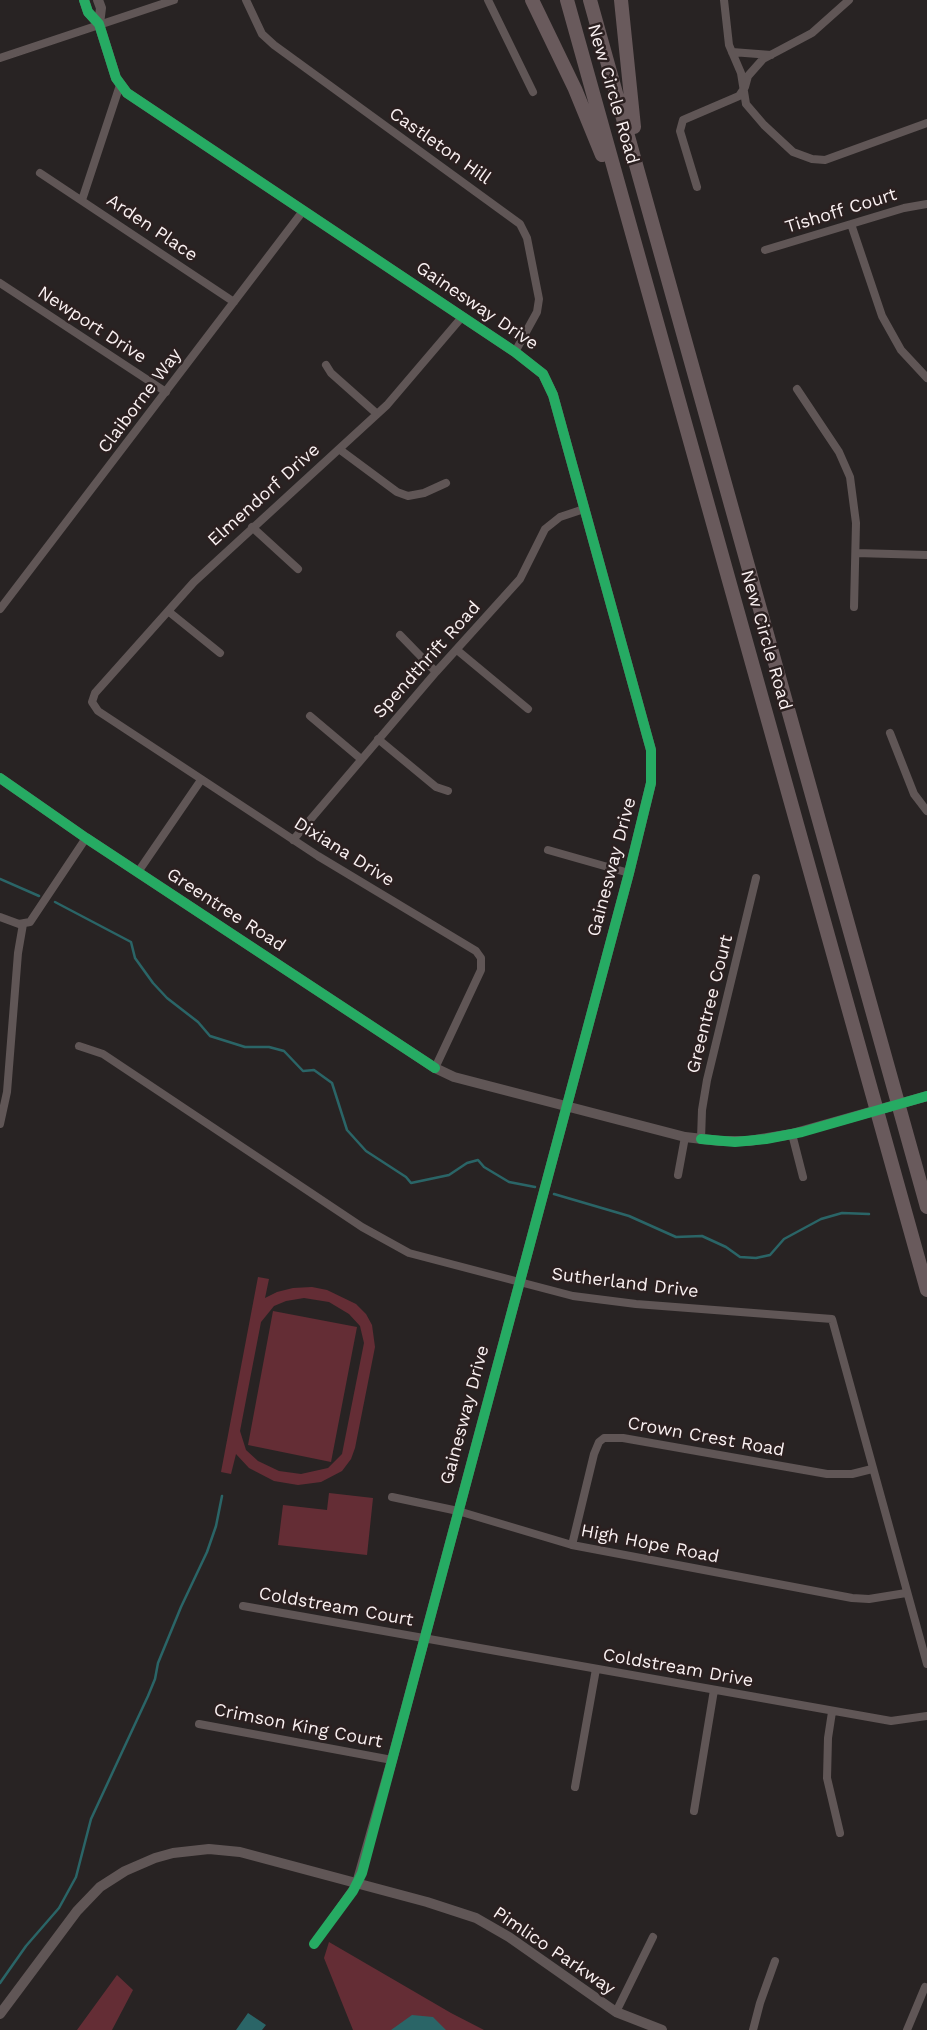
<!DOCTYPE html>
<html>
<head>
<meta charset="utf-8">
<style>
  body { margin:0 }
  canvas { display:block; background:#282323 }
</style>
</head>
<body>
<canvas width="927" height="2030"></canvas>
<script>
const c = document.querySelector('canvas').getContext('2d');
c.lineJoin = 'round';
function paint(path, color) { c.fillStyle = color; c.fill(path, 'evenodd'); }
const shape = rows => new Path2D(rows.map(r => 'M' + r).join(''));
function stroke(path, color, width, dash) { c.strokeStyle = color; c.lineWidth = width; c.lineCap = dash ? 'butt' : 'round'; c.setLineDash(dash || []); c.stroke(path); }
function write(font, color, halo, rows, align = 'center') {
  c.font = font + ' "Work Sans",sans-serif'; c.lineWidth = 5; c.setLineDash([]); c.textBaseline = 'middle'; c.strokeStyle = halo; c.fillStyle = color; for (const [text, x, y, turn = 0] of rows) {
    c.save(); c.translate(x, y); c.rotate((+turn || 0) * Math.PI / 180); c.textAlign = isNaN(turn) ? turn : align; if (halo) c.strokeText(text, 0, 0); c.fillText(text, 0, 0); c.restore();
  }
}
const green = shape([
  [258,1277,269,1279,265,1298,277,1292,293,1288,312,1287,327,1290,356,1304,366,1314,372,1325,375,1347,355,1448,351,1459,342,1471,321,1482,298,1485,274,1481,249,1468,236,1454,231,1474,221,1472],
  [304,1298,329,1302,349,1314,360,1326,364,1343,342,1454,328,1468,301,1474,279,1471,258,1461,246,1450,240,1431,261,1322,274,1306,286,1301],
  [273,1311,357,1327,331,1462,248,1445],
  [329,1493,373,1498,367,1555,278,1545,283,1505,327,1510],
  [329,1942,451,2013,484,2030,353,2030,324,1958],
  [117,1975,133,1990,112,2030,77,2030]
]);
const water = shape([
  [248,2013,266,2025,262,2030,236,2030],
  [412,2015,433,2017,446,2030,391,2030]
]);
const stream = shape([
  [0,879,39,896],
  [55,902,131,942,135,958,153,983,167,998,198,1022,210,1036,245,1047,269,1047,284,1051,303,1071,314,1070,332,1083,347,1130,366,1151,406,1177,411,1183,449,1175,467,1163,478,1160,484,1167,509,1182,535,1187],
  [554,1194,629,1216,676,1237,702,1236,726,1247,740,1257,756,1258,770,1255,784,1239,821,1219,842,1213,869,1214],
  [0,1983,26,1946,59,1908,76,1877,91,1819,148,1696,155,1679,158,1663,181,1607,207,1552,216,1526,222,1496]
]);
const minor = shape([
  [246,0,262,34,274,45,520,224,527,238,539,299,537,312,515,352],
  [488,0,533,92],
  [724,0,729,45,741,73,746,104,764,125,793,152,812,159,825,160,927,123],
  [732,52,771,55],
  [0,58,174,0],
  [40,173,234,302],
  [697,187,680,131,683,120,739,96,745,87,748,76,763,59,812,33,849,0],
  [82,200,120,85],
  [851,224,882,316,901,350,927,378],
  [765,250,904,208,927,204],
  [0,283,166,392],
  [326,365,331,373,376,413],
  [797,389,839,452,850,477,856,523,854,607],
  [339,449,397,492,408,496,424,493,446,483],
  [252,527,298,569],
  [856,553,927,555],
  [0,609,303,211],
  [168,611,220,653],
  [400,635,436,672],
  [457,650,528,709],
  [310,716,361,759],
  [890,733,914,794,927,811],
  [378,739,436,787,448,791],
  [293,840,436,672,520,579,545,529,560,517,584,509],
  [548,850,629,873],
  [138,872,201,780],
  [0,917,19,924,30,922,86,838],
  [79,1046,103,1054,362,1227,409,1253,573,1296,636,1304,832,1319,927,1664],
  [435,1068,481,970,481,958,476,951,318,856,98,711,92,702,95,693,194,582,387,405,462,317],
  [0,1124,7,1092,18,953,23,924],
  [792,1134,803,1177],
  [701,1139,702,1110,707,1080,756,878],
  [678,1175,685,1137],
  [392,1497,458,1511,572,1545,852,1598,869,1599,906,1593],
  [572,1545,594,1454,599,1442,604,1438,623,1438,827,1474,852,1474,872,1469],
  [243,1606,891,1721,927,1716],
  [832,1712,828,1738,827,1778,840,1833],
  [199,1724,392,1760],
  [575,1787,596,1669],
  [694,1811,714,1690],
  [314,1944,357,1883],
  [616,2012,653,1937],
  [753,2030,760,2003,775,1961],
  [907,2030,925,1987]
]);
const tertiary = shape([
  [84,0,88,12,99,24,116,78,127,93,515,352,543,374,553,395,651,750,651,783,629,873,392,1760,357,1883],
  [98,0,101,8,99,24],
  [0,778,86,838,435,1068,454,1077,685,1137,720,1141,749,1141,792,1134,927,1096],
  [0,2014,77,1911,100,1887,125,1871,155,1858,173,1853,209,1849,240,1852,427,1902,476,1918,509,1937,616,2012,662,2030]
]);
const motorway = shape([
  [532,0,575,89,602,155],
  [567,0,927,1290],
  [590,0,927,1207],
  [621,0,634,127]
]);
const cycleway = shape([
  [84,0,88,12,99,24,116,78,127,93,515,352,543,374,553,395,651,750,651,783,629,873,362,1873,353,1891,314,1944],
  [0,778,86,838,435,1068],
  [701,1139,735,1142,766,1139,802,1132,927,1096]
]);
const streetNames = [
  ["New Circle Road",613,94,74],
  ["Castleton Hill",440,146,35],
  ["Tishoff Court",841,211,-17],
  ["Arden Place",152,228,34],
  ["Gainesway Drive",477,306,34],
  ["Newport Drive",92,325,33],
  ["Claiborne Way",140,401,-53],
  ["Elmendorf Drive",264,495,-42],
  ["New Circle Road",766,640,74],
  ["Spendthrift Road",427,660,-48],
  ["Dixiana Drive",344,852,32],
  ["Gainesway Drive",612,867,-75],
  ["Greentree Road",226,910,33],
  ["Greentree Court",710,1004,-76],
  ["Sutherland Drive",625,1283,7],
  ["Gainesway Drive",465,1415,-75],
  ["Crown Crest Road",706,1437,10],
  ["High Hope Road",650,1544,11],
  ["Coldstream Court",336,1607,10],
  ["Coldstream Drive",678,1668,10],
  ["Crimson King Court",298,1726,11],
  ["Pimlico Parkway",554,1951,34]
];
paint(green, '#642d35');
paint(water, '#2a6567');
stroke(stream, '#2a6567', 2.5);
stroke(minor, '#605656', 8);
stroke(tertiary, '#605656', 10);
stroke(motorway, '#695a5c', 14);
stroke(cycleway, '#26ab63', 10);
write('18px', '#f9f0f1', '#2b2020', streetNames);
</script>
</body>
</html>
